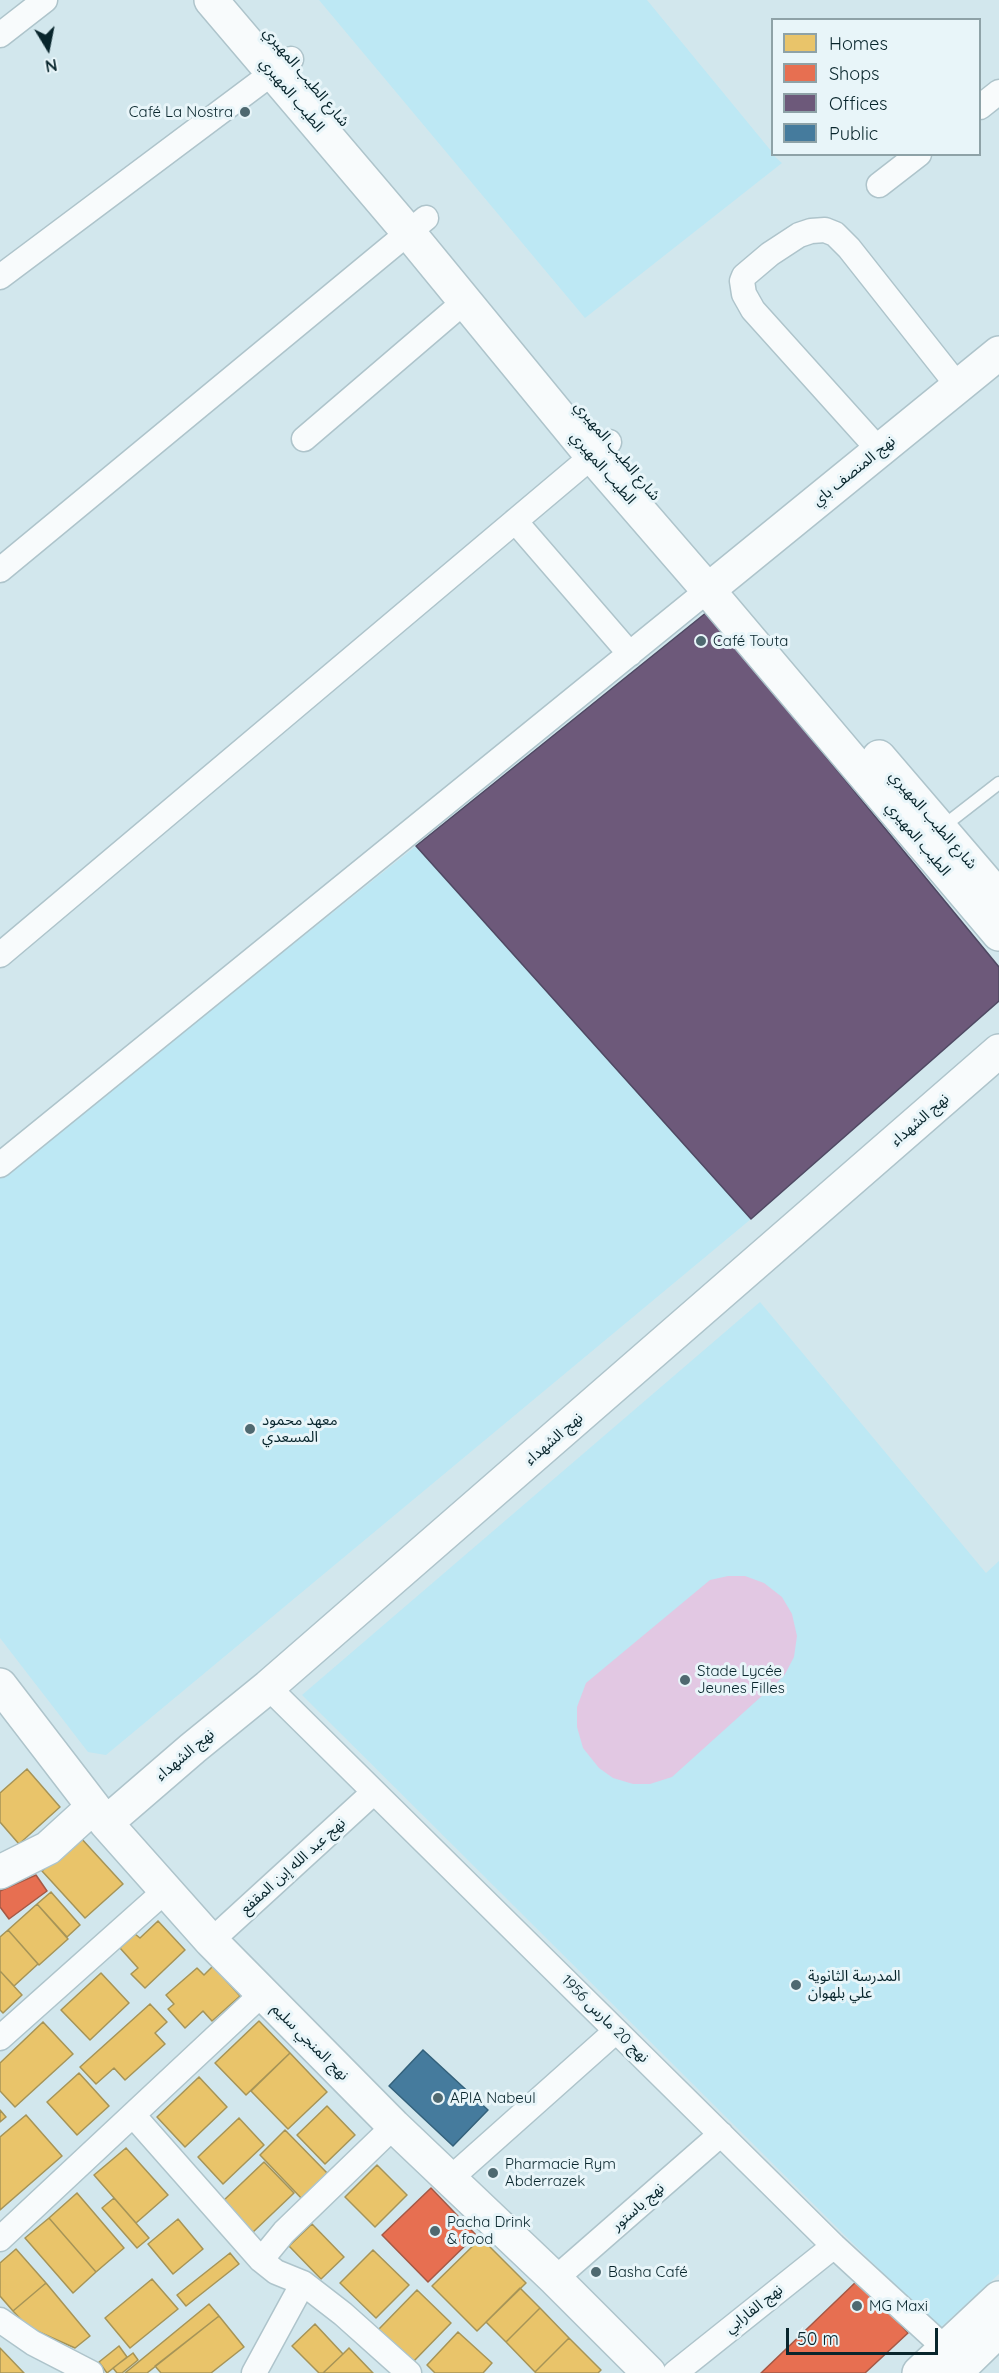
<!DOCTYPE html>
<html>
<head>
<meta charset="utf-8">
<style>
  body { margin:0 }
  #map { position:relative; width:999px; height:2373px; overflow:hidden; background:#d2e7ed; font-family:Quicksand,sans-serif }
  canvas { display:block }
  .legend { position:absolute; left:771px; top:18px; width:210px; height:138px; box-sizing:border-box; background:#e8f5f9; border:2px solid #8ea2a7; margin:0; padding:8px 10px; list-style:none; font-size:18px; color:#08252c }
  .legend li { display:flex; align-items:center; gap:12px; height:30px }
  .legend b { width:30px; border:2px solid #8ea2a7 }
  .north { position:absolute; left:18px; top:18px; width:60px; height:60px; -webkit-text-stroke:4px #e8f5f9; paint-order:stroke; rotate:170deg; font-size:16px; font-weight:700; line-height:24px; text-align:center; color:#08252c }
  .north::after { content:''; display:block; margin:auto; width:21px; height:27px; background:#08252c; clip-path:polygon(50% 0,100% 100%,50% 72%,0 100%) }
  .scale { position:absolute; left:786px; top:2328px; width:152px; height:27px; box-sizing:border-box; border:3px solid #08252c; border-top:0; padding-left:8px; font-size:18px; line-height:21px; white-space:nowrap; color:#08252c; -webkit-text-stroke:4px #e8f5f9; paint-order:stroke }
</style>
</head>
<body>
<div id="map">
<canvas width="999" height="2373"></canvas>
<ul class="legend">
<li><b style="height:16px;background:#e9c46a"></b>Homes</li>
<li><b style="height:16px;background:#e76f51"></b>Shops</li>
<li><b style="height:16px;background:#6d597a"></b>Offices</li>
<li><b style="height:16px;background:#457b9d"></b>Public</li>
</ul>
<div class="north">N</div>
<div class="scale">50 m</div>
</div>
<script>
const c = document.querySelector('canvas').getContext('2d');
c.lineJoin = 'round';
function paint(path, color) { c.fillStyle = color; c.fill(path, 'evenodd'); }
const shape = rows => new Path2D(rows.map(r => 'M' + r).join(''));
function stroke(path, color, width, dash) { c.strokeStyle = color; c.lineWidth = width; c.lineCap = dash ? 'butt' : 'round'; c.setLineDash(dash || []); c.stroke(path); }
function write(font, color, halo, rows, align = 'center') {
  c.font = font + ' Quicksand,"Noto Sans Arabic",sans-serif'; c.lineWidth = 6; c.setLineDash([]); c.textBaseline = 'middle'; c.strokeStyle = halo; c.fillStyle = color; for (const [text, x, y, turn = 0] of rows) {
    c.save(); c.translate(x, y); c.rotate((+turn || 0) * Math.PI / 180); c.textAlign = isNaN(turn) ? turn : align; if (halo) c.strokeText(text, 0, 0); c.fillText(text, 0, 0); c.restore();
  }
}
const built = shape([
  [319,0,647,0,772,152,772,154,782,163,585,318],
  [416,846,751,1219,106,1755,88,1752,0,1638,0,1178],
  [760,1302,986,1573,999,1561,999,2274,939,2329,302,1695]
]);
const green = shape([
  [728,1576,745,1576,764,1583,782,1597,792,1614,797,1636,794,1657,784,1676,672,1777,650,1784,633,1784,613,1778,599,1768,583,1748,577,1727,577,1707,586,1683,710,1580]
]);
const homes = shape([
  [27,1769,60,1807,19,1844,0,1822,0,1793,27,1769],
  [80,1837,123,1884,85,1918,42,1871,80,1837],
  [51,1892,80,1925,67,1937,37,1904,51,1892],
  [37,1904,68,1939,39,1965,8,1930,37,1904],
  [158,1921,185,1950,145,1988,131,1974,138,1968,120,1948,135,1934,140,1938,158,1921],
  [8,1930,38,1964,14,1986,0,1971,0,1937,8,1930],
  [213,1966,240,1996,212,2021,203,2011,185,2028,168,2009,174,2004,166,1995,197,1968,204,1975,213,1966],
  [0,1971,22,1995,3,2013,0,2010,0,1971],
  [101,1973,129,2003,90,2040,61,2010,101,1973],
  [150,2004,167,2022,155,2033,165,2044,125,2080,114,2068,96,2084,80,2067,150,2004],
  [259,2021,290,2053,246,2095,215,2063,259,2021],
  [43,2022,73,2054,15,2107,0,2091,0,2063,43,2022],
  [290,2053,327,2092,288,2129,251,2091,290,2053],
  [79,2073,109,2106,77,2135,47,2102,79,2073],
  [199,2077,227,2107,185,2147,157,2117,199,2077],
  [327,2106,355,2135,325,2164,297,2135,327,2106],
  [0,2110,6,2117,0,2122,0,2110],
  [26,2115,62,2156,0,2210,0,2137,26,2115],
  [239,2118,264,2145,223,2184,198,2157,239,2118],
  [285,2130,330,2176,304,2201,260,2155,285,2130],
  [126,2148,168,2195,136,2223,94,2175,126,2148],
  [264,2162,294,2193,252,2233,222,2202,264,2162],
  [377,2165,407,2195,375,2227,345,2197,377,2165],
  [77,2193,124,2248,96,2272,49,2218,77,2193],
  [114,2198,149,2238,137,2248,102,2208,114,2198],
  [49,2218,96,2272,73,2293,25,2238,49,2218],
  [178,2219,203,2249,173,2274,148,2244,178,2219],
  [312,2224,344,2257,321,2279,289,2246,312,2224],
  [481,2238,526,2283,477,2331,432,2286,481,2238],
  [16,2249,46,2283,13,2311,0,2296,0,2263,16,2249],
  [373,2250,409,2285,376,2318,340,2283,373,2250],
  [230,2253,239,2264,186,2306,177,2295,230,2253],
  [152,2279,178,2309,130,2348,105,2318,152,2279],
  [46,2283,90,2336,75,2348,28,2327,13,2311,46,2283],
  [520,2288,540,2308,506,2342,486,2322,520,2288],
  [417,2290,451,2323,412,2363,378,2330,417,2290],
  [209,2304,219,2316,147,2373,125,2373,209,2304],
  [540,2308,569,2338,535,2372,506,2342,540,2308],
  [219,2316,244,2347,211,2373,161,2373,155,2366,219,2316],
  [315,2324,343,2354,323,2373,319,2373,292,2346,315,2324],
  [458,2332,492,2363,483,2373,435,2373,427,2365,458,2332],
  [569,2338,601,2370,598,2373,536,2373,535,2372,569,2338],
  [119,2346,127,2357,107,2373,99,2362,119,2346],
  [0,2348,24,2373,0,2373,0,2348],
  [349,2348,373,2373,323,2373,343,2354,349,2348],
  [133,2353,138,2360,122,2373,117,2373,113,2368,133,2353]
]);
const shops = shape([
  [36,1875,47,1891,9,1919,0,1907,0,1891,36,1875],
  [431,2188,476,2235,428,2282,382,2235,431,2188],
  [859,2279,908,2333,865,2373,761,2373,859,2279]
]);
const offices = shape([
  [707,612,999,967,999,1001,751,1219,416,846,707,612]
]);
const public = shape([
  [423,2050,488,2110,453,2146,389,2086,423,2050]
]);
const lane = shape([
  [941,828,999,783]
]);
const street = shape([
  [0,35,45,0],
  [980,107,999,92],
  [879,185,919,154],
  [0,277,291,59],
  [304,439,464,302],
  [879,450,753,310,744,294,742,281,744,276,770,254,799,235,811,231,825,230,835,234,849,248,958,386],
  [515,521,630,654],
  [0,570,426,218],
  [0,955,609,442],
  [0,1165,708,590],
  [268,1687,834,2246,945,2348],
  [211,1941,374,1792],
  [0,2038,165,1891],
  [133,2115,261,2260,276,2272,303,2283,343,2314,409,2373],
  [451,2178,616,2031],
  [0,2239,262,1994],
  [261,2260,284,2232,394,2126],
  [555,2279,721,2134],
  [0,2320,33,2343,91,2373],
  [254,2373,303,2283],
  [675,2373,834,2246]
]);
const secondary = shape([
  [211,0,409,233,592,456,708,590,999,934],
  [708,590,999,353],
  [879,757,999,897],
  [0,1685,106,1823,211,1941,394,2126,555,2279,649,2373],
  [106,1823,193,1748,268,1687,999,1051],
  [0,1872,48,1848,93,1807]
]);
const primary = shape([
  [919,2373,999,2298],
  [955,2373,999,2330]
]);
const markers = [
  [245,112,6,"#4f6970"],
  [701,641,6,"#4f6970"],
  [250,1429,6,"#4f6970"],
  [685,1680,6,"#4f6970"],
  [796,1985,6,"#4f6970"],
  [438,2098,6,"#4f6970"],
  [493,2173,6,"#4f6970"],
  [435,2231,6,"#4f6970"],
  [596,2272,6,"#4f6970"],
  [857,2306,6,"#4f6970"]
];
const streetNames = [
  ["شارع الطيب المهيري",306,77,50],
  ["الطيب المهيري",292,95,50],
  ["شارع الطيب المهيري",617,451,50],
  ["الطيب المهيري",603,468,49],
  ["نهج المنصف باي",854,471,-39],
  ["شارع الطيب المهيري",933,820,49],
  ["الطيب المهيري",918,839,50],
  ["نهج الشهداء",920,1120,-41],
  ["نهج الشهداء",554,1439,-41],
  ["نهج الشهداء",185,1755,-40],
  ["نهج عبد الله إبن المقفع",293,1866,-42],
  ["نهج 20 مارس 1956",605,2019,45],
  ["نهج المنجي سليم",310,2042,45],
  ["نهج باستور",638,2207,-41],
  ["نهج الفارابي",754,2309,-38]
];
const poiNames = [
  ["Café La Nostra",233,112,"right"],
  ["Café Touta",713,641],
  ["معهد محمود",262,1420],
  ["المسعدي",262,1437],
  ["Stade Lycée",697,1671],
  ["Jeunes Filles",697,1688],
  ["المدرسة الثانوية",808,1976],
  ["علي بلهوان",808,1993],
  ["APIA Nabeul",450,2098],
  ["Pharmacie Rym",505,2164],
  ["Abderrazek",505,2181],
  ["Pacha Drink",447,2222],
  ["& food",447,2239],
  ["Basha Café",608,2272],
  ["MG Maxi",869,2306]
];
paint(built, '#bde8f4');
paint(green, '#e2c8e3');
paint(homes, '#e9c46a');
stroke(homes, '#a69457', 1.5);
paint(shops, '#e76f51');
stroke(shops, '#a45946', 1.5);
paint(offices, '#6d597a');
stroke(offices, '#4f4963', 1.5);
paint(public, '#457b9d');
stroke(public, '#33617b', 1.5);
stroke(lane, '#aec4cb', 15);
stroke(street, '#aec4cb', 27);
stroke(secondary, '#aec4cb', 36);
stroke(primary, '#aec4cb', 36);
stroke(lane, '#f8fbfc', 12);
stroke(street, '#f8fbfc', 24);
stroke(secondary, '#f8fbfc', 33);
stroke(primary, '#f8fbfc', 33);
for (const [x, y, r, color] of markers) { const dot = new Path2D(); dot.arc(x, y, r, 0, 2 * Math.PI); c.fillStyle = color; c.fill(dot); stroke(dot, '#e8f5f9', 2); }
write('15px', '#08252c', '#e8f5f9', streetNames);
write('15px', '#08252c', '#e8f5f9', poiNames, 'left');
</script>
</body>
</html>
